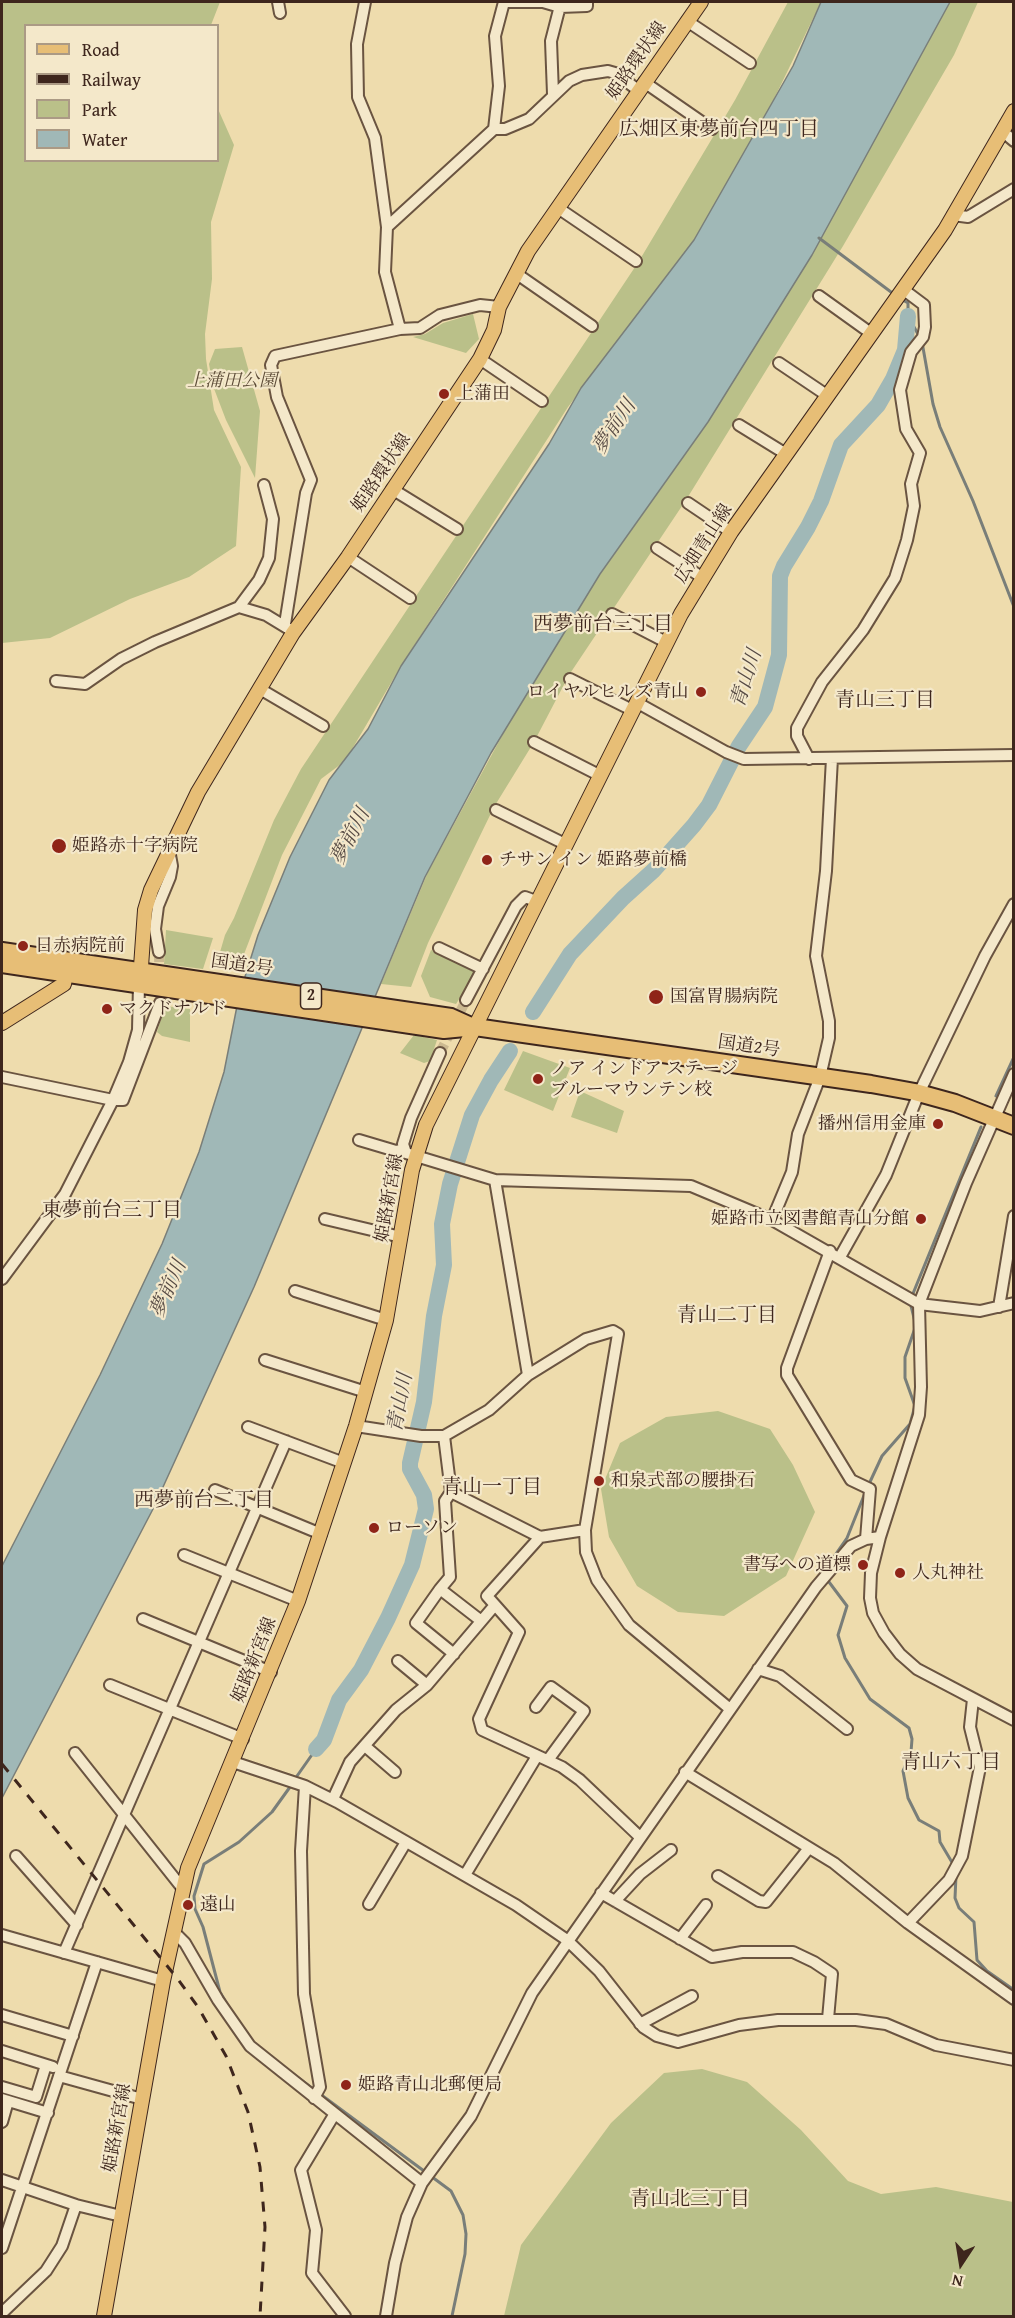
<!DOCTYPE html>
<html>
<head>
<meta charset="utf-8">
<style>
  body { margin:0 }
  #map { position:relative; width:1015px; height:2318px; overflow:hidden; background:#eedcad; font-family:"Gentium Book Plus",serif }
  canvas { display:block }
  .frame { position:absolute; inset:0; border:3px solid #3e261d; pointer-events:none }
  .legend { position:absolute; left:24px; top:24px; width:195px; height:138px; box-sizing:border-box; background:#f4e8ca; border:2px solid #ab9a85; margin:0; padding:8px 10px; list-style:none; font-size:18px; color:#3e261d }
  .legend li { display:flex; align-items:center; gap:12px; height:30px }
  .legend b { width:30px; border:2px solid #ab9a85 }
  .north { position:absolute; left:931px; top:2234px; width:60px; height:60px; -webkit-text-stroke:4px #f4e8ca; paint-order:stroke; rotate:192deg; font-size:16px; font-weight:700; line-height:24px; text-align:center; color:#3e261d }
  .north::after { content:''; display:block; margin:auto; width:21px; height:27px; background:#3e261d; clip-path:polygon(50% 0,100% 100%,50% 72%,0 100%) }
</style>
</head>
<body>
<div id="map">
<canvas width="1015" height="2318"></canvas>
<div class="frame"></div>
<ul class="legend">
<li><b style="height:8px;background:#e7be76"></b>Road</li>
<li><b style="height:8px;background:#3e261d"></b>Railway</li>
<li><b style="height:16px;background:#bac089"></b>Park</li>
<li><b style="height:16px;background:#a0b8b7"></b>Water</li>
</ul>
<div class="north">N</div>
</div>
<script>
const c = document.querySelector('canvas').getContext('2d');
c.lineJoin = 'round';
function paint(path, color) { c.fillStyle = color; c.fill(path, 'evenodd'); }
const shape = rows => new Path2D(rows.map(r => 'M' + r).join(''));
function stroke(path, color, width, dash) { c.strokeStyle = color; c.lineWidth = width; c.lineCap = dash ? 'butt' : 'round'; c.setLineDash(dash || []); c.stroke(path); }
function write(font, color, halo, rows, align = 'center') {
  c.font = font + ' "Gentium Book Plus","Noto Serif JP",serif'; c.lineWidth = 4.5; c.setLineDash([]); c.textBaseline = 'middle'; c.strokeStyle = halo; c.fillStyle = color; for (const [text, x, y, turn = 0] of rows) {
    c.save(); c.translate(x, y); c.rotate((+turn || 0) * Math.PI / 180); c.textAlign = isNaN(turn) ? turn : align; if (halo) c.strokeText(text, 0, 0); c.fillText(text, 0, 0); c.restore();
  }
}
const green = shape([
  [2,2,220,2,211,25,26,26,26,160,218,160,218,109,234,145,211,222,212,279,205,334,206,359,214,410,241,467,236,546,189,577,130,599,50,638,2,643],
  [788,2,821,2,773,101,717,201,694,240,568,407,401,666,345,761,321,779,282,855,241,962,218,959,225,935,234,918,274,820,301,769,639,261,735,100],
  [950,2,978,2,954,55,843,246,686,500,569,675,534,742,494,807,428,943,411,987,381,984,428,872,509,723,596,580,708,422,902,89],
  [473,314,479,339,466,353,413,337,425,334,443,323],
  [242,347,260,411,255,478,226,420,213,386,209,364,215,349],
  [166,930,213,938,203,969,164,964],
  [431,950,477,971,456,1004,430,997,421,976],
  [165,1006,190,1009,190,1042,162,1036,157,1032],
  [414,1035,437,1040,430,1061,424,1063,400,1053],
  [523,1051,570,1068,553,1111,504,1090],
  [580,1091,624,1111,617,1133,571,1117],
  [718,1411,770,1429,793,1465,815,1512,786,1576,724,1616,678,1612,637,1586,609,1537,601,1489,620,1443,666,1417],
  [702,2069,747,2082,801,2130,848,2181,881,2194,936,2187,1013,2202,1013,2316,504,2316,521,2245,611,2123,664,2073]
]);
const water = shape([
  [821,2,950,2,812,255,708,422,600,574,491,753,425,877,254,1287,153,1509,2,1798,2,1566,100,1375,162,1244,199,1152,224,1072,239,996,258,935,290,857,329,780,368,729,401,666,549,444,581,388,694,240,793,66,821,2]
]);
const stream = shape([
  [819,238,895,295],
  [901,299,908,303,908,316,919,336],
  [922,342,933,404,940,427,973,501,1014,607],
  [996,1096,1014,1057],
  [912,1296,981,1127],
  [910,1302,915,1322],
  [869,1484,882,1456,910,1424,915,1406,905,1378,905,1357,915,1328],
  [824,1571,847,1538,865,1493],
  [829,1582,847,1606,838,1635,845,1658,870,1699,909,1728,912,1739,911,1752,903,1771,908,1798,919,1820,939,1831,940,1842,953,1864],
  [297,1776,316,1749],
  [956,1876,955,1898,959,1908,974,1922,977,1960,987,1971,1014,1990],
  [230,2009,220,1992,203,1927,195,1909,194,1896,204,1864,239,1842,272,1812,290,1787],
  [285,2068,451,2191,463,2215,466,2234,465,2254,452,2316]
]);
const river = shape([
  [533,1012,570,954,623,898,654,870,694,825,709,805,739,746,765,707,779,655,780,576,784,566,808,527,821,501,841,445,878,405,893,379,905,350,908,316],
  [316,1749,324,1740,339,1700,361,1670,388,1618,412,1565,426,1509,424,1495,410,1469,410,1463,424,1402,434,1316,444,1265,442,1224,450,1184,472,1115,491,1080,510,1051]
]);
const minorTunnel = shape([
  [159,952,160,1003],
  [440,1053,466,1000]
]);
const minor = shape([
  [278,2,280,13],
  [365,2,357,44,358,97,375,138,387,227,385,272,400,329],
  [504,2,543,2,560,7,587,6,587,2],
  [687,21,750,63],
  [644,82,712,129],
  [553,94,551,41,561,2],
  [494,129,499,86,495,36,504,2],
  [1002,131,1014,141],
  [558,208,636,261],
  [953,215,968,217,1014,189],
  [387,227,494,129,505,129,529,119,569,81,582,75,608,71,615,73,638,90],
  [517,274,592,326],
  [819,296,872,334],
  [480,359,542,401],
  [779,363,828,396],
  [739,425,786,454],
  [392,489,457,529],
  [688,503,731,532],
  [657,548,703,578],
  [348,557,410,598],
  [239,607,259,580,269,558,273,519,264,485],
  [612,614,666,642],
  [285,624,306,493,311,480,277,397,271,365,275,356,400,329,420,328,440,315,480,305,499,307],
  [570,679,632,710],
  [56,681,85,684,121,659,155,642,239,607,266,615,289,629],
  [260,689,323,726],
  [636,702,726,752,744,759,1014,755],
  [534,742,599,775],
  [809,759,797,736,797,728,822,682,863,630,895,578,907,540,914,506,911,484,920,453,906,429,900,390,911,352,923,337,925,327,924,305,904,290],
  [496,810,565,844],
  [439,948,483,969],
  [159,952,155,929,158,906,170,877,172,866,170,855],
  [466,1000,516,906,525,897,536,901],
  [440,1053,411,1118,403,1144,406,1153,495,1180,691,1186,772,1220,919,1304,980,1311,1014,1303],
  [1014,1074,966,1183,919,1304,921,1387,919,1415,880,1537,871,1573,870,1598,873,1613,884,1633,900,1654,917,1669,1014,1720],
  [2,1077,113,1100,123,1100,160,1003],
  [359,1140,396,1151,404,1149],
  [495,1180,528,1375],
  [325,1219,401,1237],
  [772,1220,792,1172,798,1134,820,1077,829,1038,829,1021,816,956,826,871,832,758],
  [830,1251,787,1368,787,1375,851,1480,870,1489,866,1539],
  [840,1257,886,1175,919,1093,985,956,1014,904],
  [2,1279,65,1194,113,1100,129,1062,138,1030,139,984],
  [295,1291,386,1320],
  [999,1307,1014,1216],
  [265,1360,366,1392],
  [356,1426,421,1436,444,1436,489,1410,528,1375,586,1339,613,1331,618,1334,585,1530,586,1552,597,1580,629,1625,730,1709],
  [248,1427,344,1463],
  [444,1436,451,1492,540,1537,585,1530],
  [215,1490,321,1534],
  [540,1537,487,1596,519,1632,479,1719,482,1730,562,1767,580,1780,640,1837],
  [184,1555,298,1601],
  [440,1589,450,1577,445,1501,451,1492],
  [143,1619,271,1672],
  [454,1654,416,1623,440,1589,480,1620],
  [398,1661,427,1685],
  [758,1669,780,1676,847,1729],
  [110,1685,243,1739],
  [536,1707,551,1687,584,1711,548,1760],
  [366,1747,395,1772],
  [75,1753,183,1889],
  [233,1762,305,1786,337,1802,516,1905,567,1940,599,1971,643,2027,657,2036,678,2042,739,2025,778,2020,856,2020,886,2024,936,2045,1014,2060],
  [685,1772,834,1863,908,1923,1014,1999],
  [305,1786,301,1851,304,1994,320,2087,314,2098],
  [333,1799,350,1762,396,1710,427,1685,495,1605],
  [16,1856,77,1925],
  [465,1875,537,1756],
  [718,1876,759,1901,766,1902,809,1848],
  [601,1893,712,1957,742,1952,793,1952,814,1962,832,1974,828,2019],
  [615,1901,640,1874,671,1850],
  [369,1904,406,1842],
  [908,1923,949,1880,962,1856,980,1767,970,1727,973,1699],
  [174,1932,185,1943,218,2000,250,2046,422,2183],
  [2,1935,163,1981],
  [680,1939,706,1905],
  [64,1953,286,1441],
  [2,2015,73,2036],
  [640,2024,692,1996],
  [2,2051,53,2067],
  [59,2076,142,2099],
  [2,2087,36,2097,46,2065],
  [2,2099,48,2113],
  [334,2115,301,2170,316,2230,312,2273,345,2316],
  [2,2122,8,2101],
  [2,2180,76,2205,121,2216],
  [2,2248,97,1962],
  [2,2313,46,2271,62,2246,76,2205],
  [386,2316,395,2263,407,2217,422,2183,471,2116,532,1993,816,1587,851,1546,866,1539,880,1537]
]);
const major = shape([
  [140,981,145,910,151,890,198,792,293,633,348,557,480,359,494,330,499,307,528,251,701,2],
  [2,1023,64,984,66,973],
  [104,2316,163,1981,188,1868,298,1601,356,1426,386,1320,412,1170,426,1125,681,614,731,532,945,230,1014,111]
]);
const highway = shape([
  [2,951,410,1011,451,1017,471,1026],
  [2,964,444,1030,475,1027,871,1084,915,1092,955,1103,1014,1126]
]);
const rail = shape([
  [2,1764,177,1978,198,2007,226,2056,248,2112,260,2167,265,2227,260,2316]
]);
const markers = [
  [444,394,6,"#8f2418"],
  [701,692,6,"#8f2418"],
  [59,846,8,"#8f2418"],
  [487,860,6,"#8f2418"],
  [23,946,6,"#8f2418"],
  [656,997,8,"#8f2418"],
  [107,1009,6,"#8f2418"],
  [538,1079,6,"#8f2418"],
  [938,1124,6,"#8f2418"],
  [921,1219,6,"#8f2418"],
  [599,1481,6,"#8f2418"],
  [374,1528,6,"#8f2418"],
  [863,1565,6,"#8f2418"],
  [900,1573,6,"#8f2418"],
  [188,1905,6,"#8f2418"],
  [346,2085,6,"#8f2418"]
];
const shields = [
  [311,996,21]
];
const shieldNames = [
  ["2",311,996]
];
const streetNames = [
  ["姫路環状線",637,61,-55],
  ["姫路環状線",382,473,-56],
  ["広畑青山線",704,544,-57],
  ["国道2号",242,966,8],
  ["国道2号",749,1047,8],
  ["姫路新宮線",390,1198,-80],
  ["姫路新宮線",255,1660,-68],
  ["姫路新宮線",118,2128,-80]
];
const parkNames = [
  ["上蒲田公園",232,381]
];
const poiNames = [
  ["上蒲田",456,394],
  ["ロイヤルヒルズ青山",689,692,"right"],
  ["姫路赤十字病院",72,846],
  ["チサン イン 姫路夢前橋",499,860],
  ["日赤病院前",35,946],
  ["国富胃腸病院",670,997],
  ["マクドナルド",119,1009],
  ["ノア インドア ステージ",550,1069],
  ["ブルーマウンテン校",550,1090],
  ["播州信用金庫",926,1124,"right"],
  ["姫路市立図書館青山分館",909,1219,"right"],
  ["和泉式部の腰掛石",611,1481],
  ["ローソン",386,1528],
  ["書写への道標",851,1565,"right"],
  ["人丸神社",912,1573],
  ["遠山",200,1905],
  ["姫路青山北郵便局",358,2085]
];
const neighbourhoodNames = [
  ["広畑区東夢前台四丁目",719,130],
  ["西夢前台三丁目",603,625],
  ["青山三丁目",885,701],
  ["東夢前台三丁目",112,1211],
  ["青山二丁目",727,1316],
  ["青山一丁目",492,1488],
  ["西夢前台二丁目",204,1501],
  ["青山六丁目",951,1763],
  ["青山北三丁目",690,2200]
];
const waterNames = [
  ["夢前川",615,427,-56],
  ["青山川",747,679,-72],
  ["夢前川",351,837,-62],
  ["夢前川",169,1289,-66],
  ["青山川",401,1403,-79]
];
paint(green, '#bac089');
paint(water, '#a0b8b7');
stroke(water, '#797e79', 1.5);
stroke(stream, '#797e79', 3);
stroke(river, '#a0b8b7', 16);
stroke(minorTunnel, '#cbb890', 10, [10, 5]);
stroke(minor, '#6a5441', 14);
stroke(major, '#3e261d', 16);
stroke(highway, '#3e261d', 20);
stroke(minor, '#f4e8ca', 10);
stroke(major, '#e7be76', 14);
stroke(highway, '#e7be76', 16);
stroke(rail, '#3e261d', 3, [10, 10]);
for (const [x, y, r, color] of markers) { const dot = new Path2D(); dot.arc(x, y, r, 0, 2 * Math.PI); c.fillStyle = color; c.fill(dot); stroke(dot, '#f4e8ca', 2); }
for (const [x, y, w] of shields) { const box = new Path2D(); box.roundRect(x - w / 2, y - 13, w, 26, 4.5); c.fillStyle = '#f4e8ca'; c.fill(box); stroke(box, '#3e261d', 1.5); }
write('bold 16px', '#3e261d', null, shieldNames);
write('18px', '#3e261d', '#f4e8ca', streetNames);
write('italic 18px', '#5d4c38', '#f4e8ca', parkNames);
write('18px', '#3e261d', '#f4e8ca', poiNames, 'left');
write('20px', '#3e261d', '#f4e8ca', neighbourhoodNames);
write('italic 20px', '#564a44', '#f4e8ca', waterNames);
</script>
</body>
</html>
